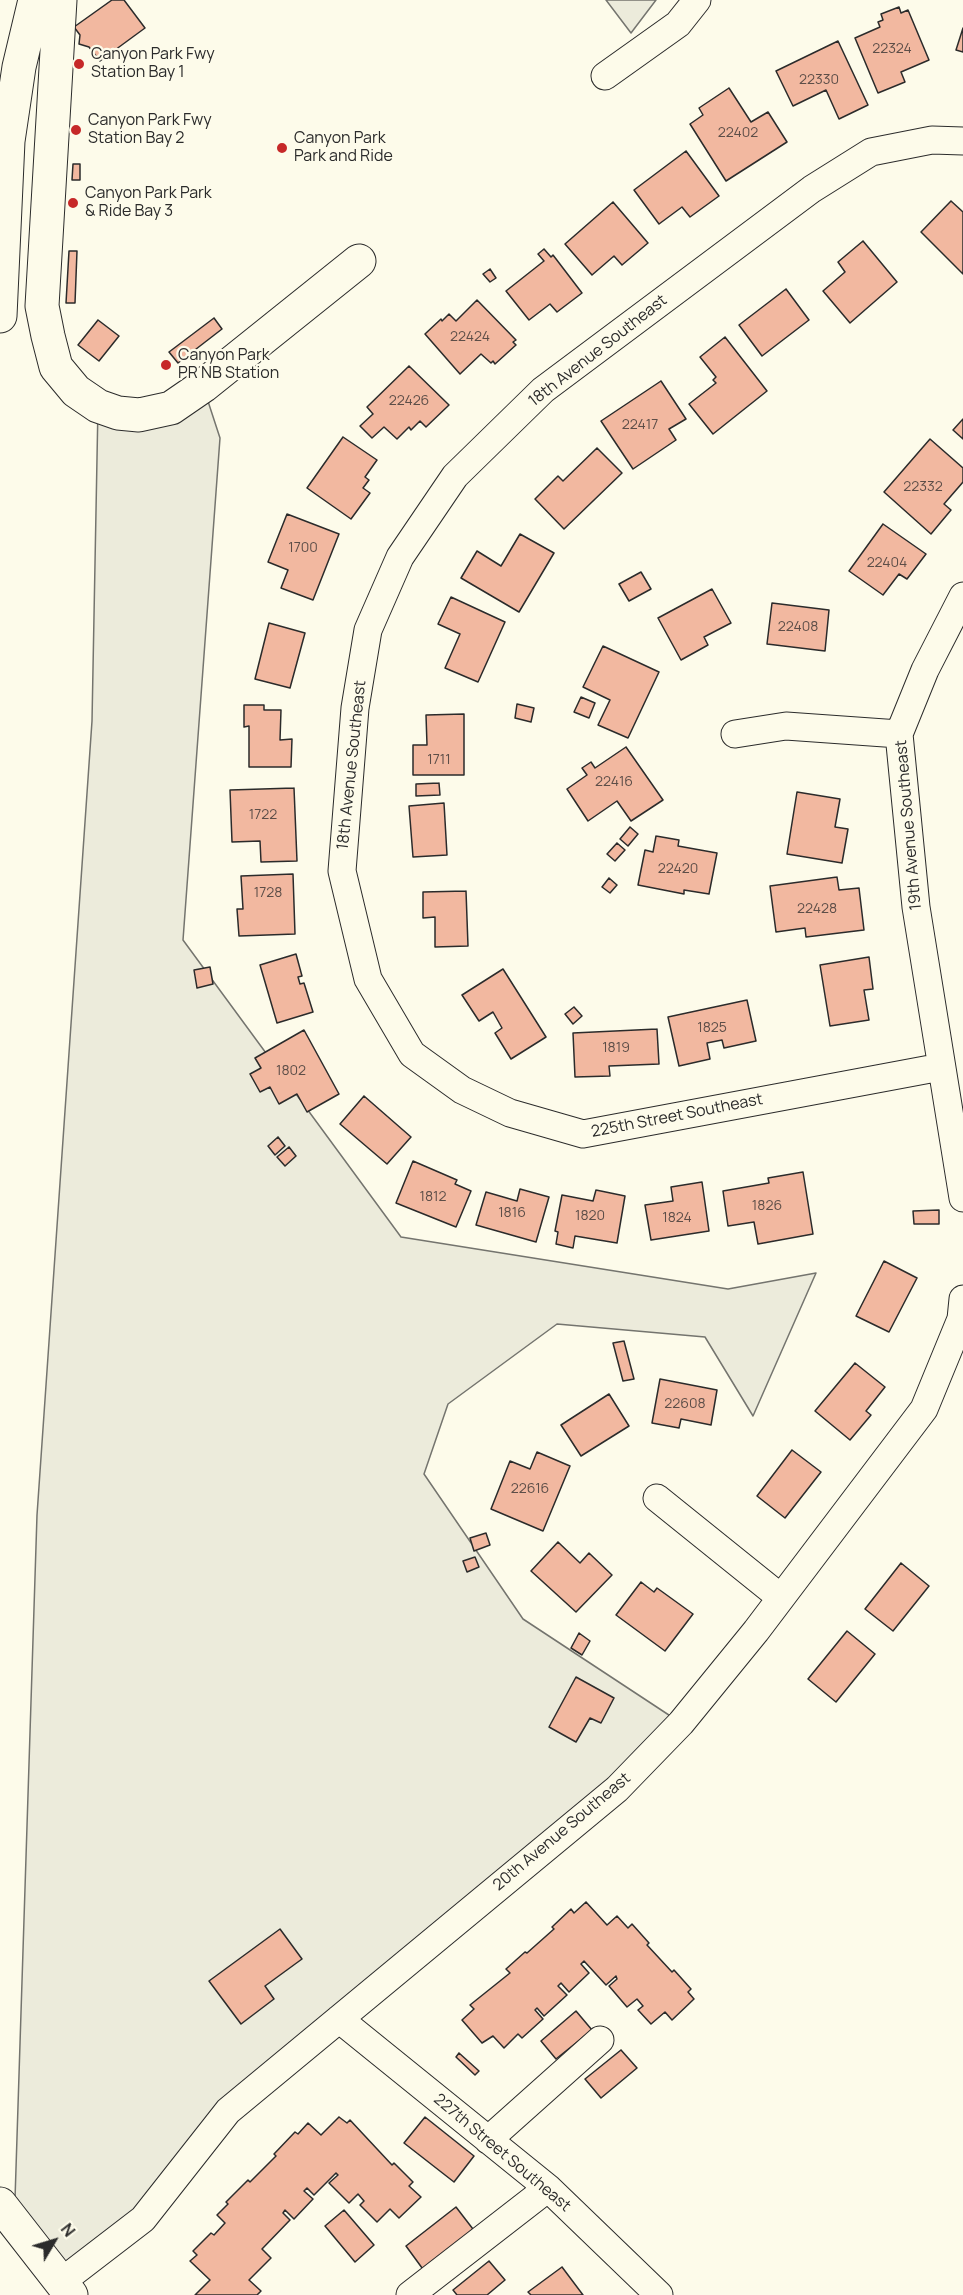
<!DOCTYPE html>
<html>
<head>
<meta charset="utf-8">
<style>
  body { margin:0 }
  #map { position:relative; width:963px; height:2295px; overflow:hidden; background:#fdfbea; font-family:Manrope,sans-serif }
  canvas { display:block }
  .north { position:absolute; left:24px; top:2211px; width:60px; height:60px; -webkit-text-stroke:4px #fdfbea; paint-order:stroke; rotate:52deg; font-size:16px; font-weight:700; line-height:24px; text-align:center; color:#2b2b2b }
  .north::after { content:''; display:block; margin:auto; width:21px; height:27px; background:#2b2b2b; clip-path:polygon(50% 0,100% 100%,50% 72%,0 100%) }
</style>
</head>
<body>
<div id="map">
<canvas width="963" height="2295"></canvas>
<div class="north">N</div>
</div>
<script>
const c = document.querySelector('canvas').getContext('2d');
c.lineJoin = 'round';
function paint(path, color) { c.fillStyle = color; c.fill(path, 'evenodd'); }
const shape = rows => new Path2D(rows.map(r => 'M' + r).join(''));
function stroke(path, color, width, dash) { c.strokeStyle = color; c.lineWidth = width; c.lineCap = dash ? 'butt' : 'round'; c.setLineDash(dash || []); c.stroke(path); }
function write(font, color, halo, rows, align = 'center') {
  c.font = font + ' Manrope,sans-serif'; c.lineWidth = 4.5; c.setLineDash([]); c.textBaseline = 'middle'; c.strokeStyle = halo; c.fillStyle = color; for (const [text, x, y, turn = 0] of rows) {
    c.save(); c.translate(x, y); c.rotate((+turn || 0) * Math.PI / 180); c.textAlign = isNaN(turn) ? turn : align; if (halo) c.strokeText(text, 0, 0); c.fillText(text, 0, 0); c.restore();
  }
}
const green = shape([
  [606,0,656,0,631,33,606,0],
  [203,386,220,438,183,940,401,1237,728,1289,816,1273,753,1416,705,1337,557,1324,448,1404,424,1474,523,1619,681,1723,186,2162,61,2282,15,2199,37,1515,92,721,98,406,118,413,203,386]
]);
const building = shape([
  [112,0,124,0,145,28,100,61,89,47,79,44,80,35,74,27,112,0],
  [899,7,901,13,908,10,929,60,901,72,905,82,878,93,855,38,880,27,878,22,883,20,881,14,899,7],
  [963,28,963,52,956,50,963,28],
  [838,41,868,105,839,119,826,90,793,106,776,71,838,41],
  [729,88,751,122,768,112,787,142,726,181,690,124,703,115,699,108,729,88],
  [686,151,719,196,690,217,682,207,659,224,634,190,686,151],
  [73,164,80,164,80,180,72,180,73,164],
  [951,201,963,212,963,274,921,232,951,201],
  [613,202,648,243,622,265,614,256,592,275,565,244,613,202],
  [863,241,897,282,850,323,823,291,845,272,838,262,863,241],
  [544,249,551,257,553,255,582,293,557,312,550,304,529,320,506,291,544,261,538,254,544,249],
  [69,251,77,251,75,303,66,303,69,251],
  [490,269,496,278,490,282,483,274,490,269],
  [786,289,809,320,762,356,739,325,786,289],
  [477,300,516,340,513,342,516,345,495,364,493,361,491,363,481,354,460,374,425,334,441,319,442,321,449,314,456,321,477,300],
  [214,318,222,329,178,363,169,352,214,318],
  [98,320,119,336,99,361,78,345,98,320],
  [725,337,767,391,713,434,689,404,716,383,713,380,716,377,700,357,725,337],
  [409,366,449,405,426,427,420,421,411,430,409,427,397,439,384,427,372,438,360,426,373,414,367,407,409,366],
  [661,381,686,419,669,429,676,440,633,469,601,421,661,381],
  [963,419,963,439,953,430,963,419],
  [343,437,377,460,365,477,369,480,363,488,370,493,351,519,307,488,343,437],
  [930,439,963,468,963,482,944,504,951,510,931,534,884,492,930,439],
  [597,448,622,473,564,529,535,499,558,476,563,481,597,448],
  [287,514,339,534,313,600,281,588,288,570,268,562,287,514],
  [883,524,926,554,907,579,899,574,883,595,849,571,883,524],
  [520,534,554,553,519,612,461,578,477,551,501,566,520,534],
  [641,572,651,589,629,601,619,584,641,572],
  [712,589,731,623,704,637,708,645,681,660,658,618,712,589],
  [451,597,505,622,478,682,445,668,460,634,438,624,451,597],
  [772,603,829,610,825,651,767,644,772,603],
  [269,623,305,633,290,688,255,679,269,623],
  [603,646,659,672,628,738,598,725,610,700,583,687,603,646],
  [581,697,595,703,589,718,574,712,581,697],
  [517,704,534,708,531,722,515,718,517,704],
  [244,705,264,705,264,710,281,710,280,740,292,739,291,767,249,767,249,726,244,727,244,705],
  [464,714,464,775,413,775,413,745,427,745,426,715,464,714],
  [626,747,663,800,631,821,617,801,588,821,567,789,587,775,582,768,591,762,595,768,626,747],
  [439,783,440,795,416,796,416,784,439,783],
  [294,788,297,861,261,862,260,841,232,842,230,790,294,788],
  [797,792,840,799,835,827,848,829,842,863,787,854,797,792],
  [444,803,447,855,413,857,409,806,444,803],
  [630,827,638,834,628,846,620,839,630,827],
  [656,836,679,840,678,846,717,853,709,894,684,890,684,894,638,885,645,850,653,852,656,836],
  [617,843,625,850,615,861,607,854,617,843],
  [293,874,295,934,239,936,237,909,243,909,241,876,293,874],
  [837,877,839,890,859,888,864,930,806,937,805,928,776,932,770,886,837,877],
  [609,878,617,885,610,893,602,887,609,878],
  [466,891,468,946,435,947,435,917,423,918,423,892,466,891],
  [296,954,302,976,298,977,300,984,304,983,313,1012,277,1023,260,965,296,954],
  [869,957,873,989,864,990,869,1020,830,1026,820,965,869,957],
  [210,967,213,984,197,988,194,970,210,967],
  [503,969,546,1037,511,1059,495,1033,502,1028,493,1012,479,1021,462,995,503,969],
  [747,1000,756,1041,724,1048,722,1040,707,1043,710,1059,679,1066,668,1017,747,1000],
  [574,1007,582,1016,573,1024,565,1014,574,1007],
  [657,1029,659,1064,609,1066,610,1076,575,1077,573,1033,657,1029],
  [304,1030,339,1094,307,1112,297,1094,279,1104,270,1087,260,1092,250,1074,261,1068,255,1058,304,1030],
  [364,1096,411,1137,387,1164,340,1124,364,1096],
  [278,1137,285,1146,275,1155,268,1146,278,1137],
  [289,1147,296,1156,285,1166,277,1157,289,1147],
  [413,1161,457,1180,455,1184,471,1191,456,1227,396,1203,413,1161],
  [803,1172,813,1234,758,1244,754,1222,728,1226,723,1191,769,1183,768,1178,803,1172],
  [702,1182,709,1231,651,1240,645,1205,673,1201,671,1187,702,1182],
  [520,1189,549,1197,536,1242,476,1225,486,1192,517,1201,520,1189],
  [596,1190,625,1196,617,1243,575,1236,573,1248,556,1244,558,1232,555,1231,562,1195,593,1201,596,1190],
  [939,1210,939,1224,914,1224,913,1211,939,1210],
  [884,1261,917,1278,889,1332,856,1316,884,1261],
  [624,1341,634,1379,623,1381,613,1343,624,1341],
  [855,1363,885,1387,866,1411,871,1415,850,1440,815,1411,855,1363],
  [660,1379,717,1390,711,1425,681,1419,679,1428,652,1423,660,1379],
  [609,1394,629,1426,581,1456,561,1425,609,1394],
  [792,1450,821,1472,785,1518,757,1496,792,1450],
  [537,1452,570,1466,543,1531,491,1509,510,1461,530,1469,537,1452],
  [486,1533,490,1545,474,1551,470,1538,486,1533],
  [558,1542,580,1563,589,1553,612,1575,576,1612,531,1571,558,1542],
  [475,1557,479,1567,467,1572,463,1561,475,1557],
  [901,1563,929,1586,893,1631,865,1609,901,1563],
  [641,1582,654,1592,657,1588,693,1614,665,1651,616,1615,641,1582],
  [847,1631,875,1654,836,1702,808,1679,847,1631],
  [579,1633,590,1641,582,1655,571,1648,579,1633],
  [576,1677,614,1698,601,1723,590,1718,576,1742,549,1727,576,1677],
  [586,1902,607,1925,617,1916,628,1928,632,1924,649,1943,647,1945,672,1972,674,1970,691,1989,688,1992,694,1999,672,2020,665,2012,651,2024,638,2010,643,2006,637,1999,627,2007,609,1986,617,1979,616,1976,606,1985,584,1961,581,1964,589,1973,569,1992,561,1983,558,1986,567,1995,544,2016,537,2008,535,2010,543,2019,522,2038,518,2034,504,2048,493,2036,482,2043,462,2020,474,2009,470,2005,510,1973,506,1969,525,1952,527,1953,554,1929,552,1927,571,1909,574,1913,586,1902],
  [280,1929,302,1959,265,1986,274,1999,241,2024,209,1981,280,1929],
  [576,2011,592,2030,556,2059,541,2041,576,2011],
  [621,2050,637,2068,601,2098,585,2079,621,2050],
  [459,2053,479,2071,475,2075,456,2057,459,2053],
  [339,2117,347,2123,350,2120,392,2165,394,2163,413,2182,409,2186,421,2197,399,2218,390,2209,377,2222,360,2205,364,2201,358,2194,349,2203,329,2183,338,2175,336,2173,314,2195,307,2188,304,2191,313,2199,294,2219,285,2210,283,2213,290,2220,262,2249,271,2258,249,2280,261,2291,257,2295,195,2295,210,2280,190,2261,197,2255,193,2251,211,2233,214,2235,225,2223,217,2215,228,2204,226,2202,248,2180,250,2182,276,2156,274,2154,295,2132,298,2134,308,2123,321,2135,339,2117],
  [425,2117,474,2156,454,2182,404,2143,425,2117],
  [456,2207,476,2233,425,2272,406,2246,456,2207],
  [344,2210,374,2245,355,2262,325,2226,344,2210],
  [489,2261,505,2280,487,2295,457,2295,453,2290,489,2261],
  [562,2267,583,2295,531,2295,528,2292,562,2267]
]);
const minor = shape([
  [605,76,678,24,697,0],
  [963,596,925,670,899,734,916,907,963,1198],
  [735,734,786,726,899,734],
  [941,1067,583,1134,510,1113,462,1090,412,1054,368,979,342,871,355,708,368,630,400,557,455,476,543,390,812,189,871,152,932,140,963,141],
  [657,1498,780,1597],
  [339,2019,548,2188,659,2295],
  [488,2140,600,2040],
  [61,2282,143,2219,228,2111,617,1789,681,1723,756,1631,924,1409,961,1319,963,1299],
  [410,2295,548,2188]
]);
const secondary = shape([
  [0,2204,71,2295]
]);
const motorway = shape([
  [60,0,42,306,48,336,56,367,76,391,98,406,118,413,139,415,171,408,203,386,359,261],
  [0,316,8,141,19,67,35,0]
]);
const markers = [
  [79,64,6,"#c62828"],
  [76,130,6,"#c62828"],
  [282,148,6,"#c62828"],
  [73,203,6,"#c62828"],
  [166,365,6,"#c62828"]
];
const numberNames = [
  ["22324",892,49],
  ["22330",819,80],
  ["22402",738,133],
  ["22424",470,337],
  ["22426",409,401],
  ["22417",640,425],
  ["22332",923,487],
  ["1700",303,548],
  ["22404",887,563],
  ["22408",798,627],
  ["1711",439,760],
  ["22416",614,782],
  ["1722",263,815],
  ["22420",678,869],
  ["1728",268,893],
  ["22428",817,909],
  ["1825",712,1028],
  ["1819",616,1048],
  ["1802",291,1071],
  ["1812",433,1197],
  ["1826",767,1206],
  ["1816",512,1213],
  ["1820",590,1216],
  ["1824",677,1218],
  ["22608",685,1404],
  ["22616",530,1489]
];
const poiNames = [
  ["Canyon Park Fwy",91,55],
  ["Station Bay 1",91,73],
  ["Canyon Park Fwy",88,121],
  ["Station Bay 2",88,139],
  ["Canyon Park",294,139],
  ["Park and Ride",294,157],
  ["Canyon Park Park",85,194],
  ["& Ride Bay 3",85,212],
  ["Canyon Park",178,356],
  ["PR NB Station",178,374]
];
const streetNames = [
  ["18th Avenue Southeast",598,351,-38],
  ["18th Avenue Southeast",352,765,-84],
  ["19th Avenue Southeast",909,825,-95],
  ["225th Street Southeast",677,1116,-11],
  ["20th Avenue Southeast",562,1832,-40],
  ["227th Street Southeast",502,2153,40]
];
paint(green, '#ecebdb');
stroke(green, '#74746e', 1.5);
paint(building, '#f2b8a0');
stroke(building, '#2b2b2b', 1.5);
stroke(minor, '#2b2b2b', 29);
stroke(secondary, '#2b2b2b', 35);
stroke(motorway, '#2b2b2b', 35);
stroke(minor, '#fdfbea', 27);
stroke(secondary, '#fdfbea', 33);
stroke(motorway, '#fdfbea', 33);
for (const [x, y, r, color] of markers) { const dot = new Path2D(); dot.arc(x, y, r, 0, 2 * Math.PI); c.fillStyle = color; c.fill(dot); stroke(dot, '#fdfbea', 2); }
write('14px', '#5d4e48', null, numberNames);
write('16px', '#2b2b2b', '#fdfbea', poiNames, 'left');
write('16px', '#2b2b2b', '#fdfbea', streetNames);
</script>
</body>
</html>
